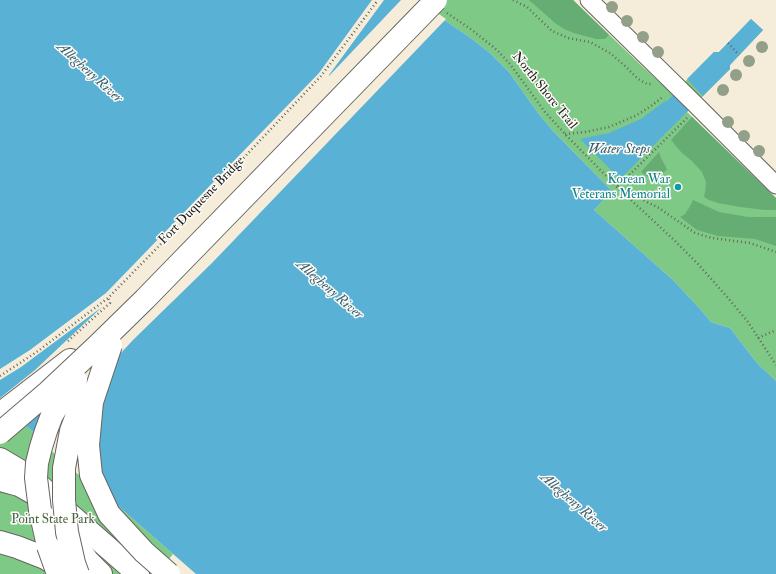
<!DOCTYPE html>
<html>
<head>
<meta charset="utf-8">
<style>
  body { margin:0 }
  canvas { display:block; background:#f5edda }
</style>
</head>
<body>
<canvas width="776" height="574"></canvas>
<script>
const c = document.querySelector('canvas').getContext('2d');
c.lineJoin = 'round';
function paint(path, color) { c.fillStyle = color; c.fill(path, 'evenodd'); }
const shape = rows => new Path2D(rows.map(r => 'M' + r).join(''));
function stroke(path, color, width, dash) { c.strokeStyle = color; c.lineWidth = width; c.lineCap = dash ? 'butt' : 'round'; c.setLineDash(dash || []); c.stroke(path); }
function write(font, color, halo, rows, align = 'center') {
  c.font = font + ' "IM FELL Double Pica",serif'; c.lineWidth = 3; c.setLineDash([]); c.textBaseline = 'middle'; c.strokeStyle = halo; c.fillStyle = color; for (const [text, x, y, turn = 0] of rows) {
    c.save(); c.translate(x, y); c.rotate((+turn || 0) * Math.PI / 180); c.textAlign = isNaN(turn) ? turn : align; if (halo) c.strokeText(text, 0, 0); c.fillText(text, 0, 0); c.restore();
  }
}
const green = shape([
  [422,0,573,0,645,69,666,88,674,93,714,52,719,52,751,19,763,30,730,65,730,69,687,112,776,198,776,381,757,363,730,328,711,322,701,310,673,280,594,210,612,191,553,131,538,113,509,72,490,53,468,36,438,16],
  [0,403,173,554,157,574,0,574]
]);
const forest = shape([
  [529,0,573,0,609,35,605,39,596,39,574,33,564,29,555,23],
  [692,117,776,198,776,210,765,210,740,207,718,203,709,200,704,197,705,192,706,182,702,172,692,161,682,153,671,140],
  [659,152,661,158,667,169,660,177,657,178,653,178,648,177,641,172],
  [693,200,719,212,748,217,776,217,776,246,755,239,718,236,697,230,680,217,685,214,689,208]
]);
const water = shape([
  [0,0,422,0,438,16,468,36,490,53,509,72,538,113,553,131,612,191,594,210,673,280,701,310,711,322,730,328,757,363,776,381,776,574,196,574,0,403],
  [751,19,763,30,730,65,730,69,703,96,687,79,714,52,719,52],
  [675,93,690,109,620,179,580,139,609,133,641,119,665,101,666,102]
]);
const pier = shape([
  [372,0,384,0,329,75,329,76,401,0,425,0,439,14,446,19,212,263,133,340,120,354,109,370,92,443,111,503,33,435,36,427,42,413,51,396,0,406,0,398,35,370,102,307,21,367,0,380,0,369,30,350,106,293,319,73]
]);
const path = shape([
  [513,0,527,7,552,31,568,38,590,42,610,53,625,66,638,79,647,84,653,84],
  [447,13,472,30,497,50,510,64,545,112,565,134,617,187,674,240,698,264,728,298,748,322,776,365],
  [728,43,739,55],
  [687,118,617,187,659,208,695,233,712,238,750,243,776,252],
  [565,134,585,132,609,127,621,122,637,115,651,106,664,96],
  [758,338,776,330],
  [68,341,110,303,108,298],
  [0,376,20,363,38,351,108,298,202,202,321,76,378,0]
]);
const minor = shape([
  [589,0,695,104,776,185]
]);
const major = shape([
  [0,480,19,485,67,512,138,574]
]);
const highway = shape([
  [0,414,70,360],
  [0,459,32,478,67,512],
  [40,510,48,546],
  [71,535,79,549,88,561,101,574],
  [0,542,17,547,45,558,66,571]
]);
const highwayBridge = shape([
  [111,345,92,402,88,445,91,475,109,514,144,552,169,574],
  [0,433,48,392,97,346,145,299,436,0],
  [40,510,36,478,37,463,41,447,46,431,52,415,61,400,76,380],
  [48,546,58,574],
  [78,574,74,563,67,532,64,500,64,468,71,431,85,394]
]);
const trees = [
  [612,7],
  [627,21],
  [643,37],
  [762,47],
  [658,52],
  [749,61],
  [736,75],
  [723,90],
  [728,122],
  [744,136],
  [759,151]
];
const markers = [
  [678,187,4,"#0f9aa8"]
];
const streetNames = [
  ["North Shore Trail",544,91,51],
  ["Fort Duquesne Bridge",202,201,-46]
];
const cultureNames = [
  ["Korean War",670,180],
  ["Veterans Memorial",670,195]
];
const parkNames = [
  ["Point State Park",53,520]
];
const waterNames = [
  ["Allegheny River",89,73,42],
  ["Water Steps",619,150],
  ["Allegheny River",329,290,41],
  ["Allegheny River",573,503,41]
];
paint(green, '#7ec986');
paint(forest, '#66ad73');
paint(water, '#59b1d6');
paint(pier, '#f5edda');
stroke(minor, '#68655e', 19);
stroke(major, '#68655e', 24);
stroke(highway, '#68655e', 24);
stroke(path, '#68655e', 2.5, [1, 3]);
stroke(minor, '#fff', 17);
stroke(major, '#fff', 22);
stroke(highway, '#fff', 22);
stroke(highwayBridge, '#68655e', 24, []);
stroke(highwayBridge, '#fff', 22);
c.fillStyle = '#93a089';
for (const [x, y] of trees) { c.beginPath(); c.arc(x, y, 6, 0, 2 * Math.PI); c.fill(); }
for (const [x, y, r, color] of markers) { const dot = new Path2D(); dot.arc(x, y, r, 0, 2 * Math.PI); c.fillStyle = color; c.fill(dot); stroke(dot, '#fdfcf7', 1.5); }
write('13px', '#1c1c1c', '#fdfcf7', streetNames);
write('13px', '#0d838f', '#fdfcf7', cultureNames, 'right');
write('13px', '#436146', '#fdfcf7', parkNames);
write('italic 14px', '#375f70', '#fdfcf7', waterNames);
</script>
</body>
</html>
